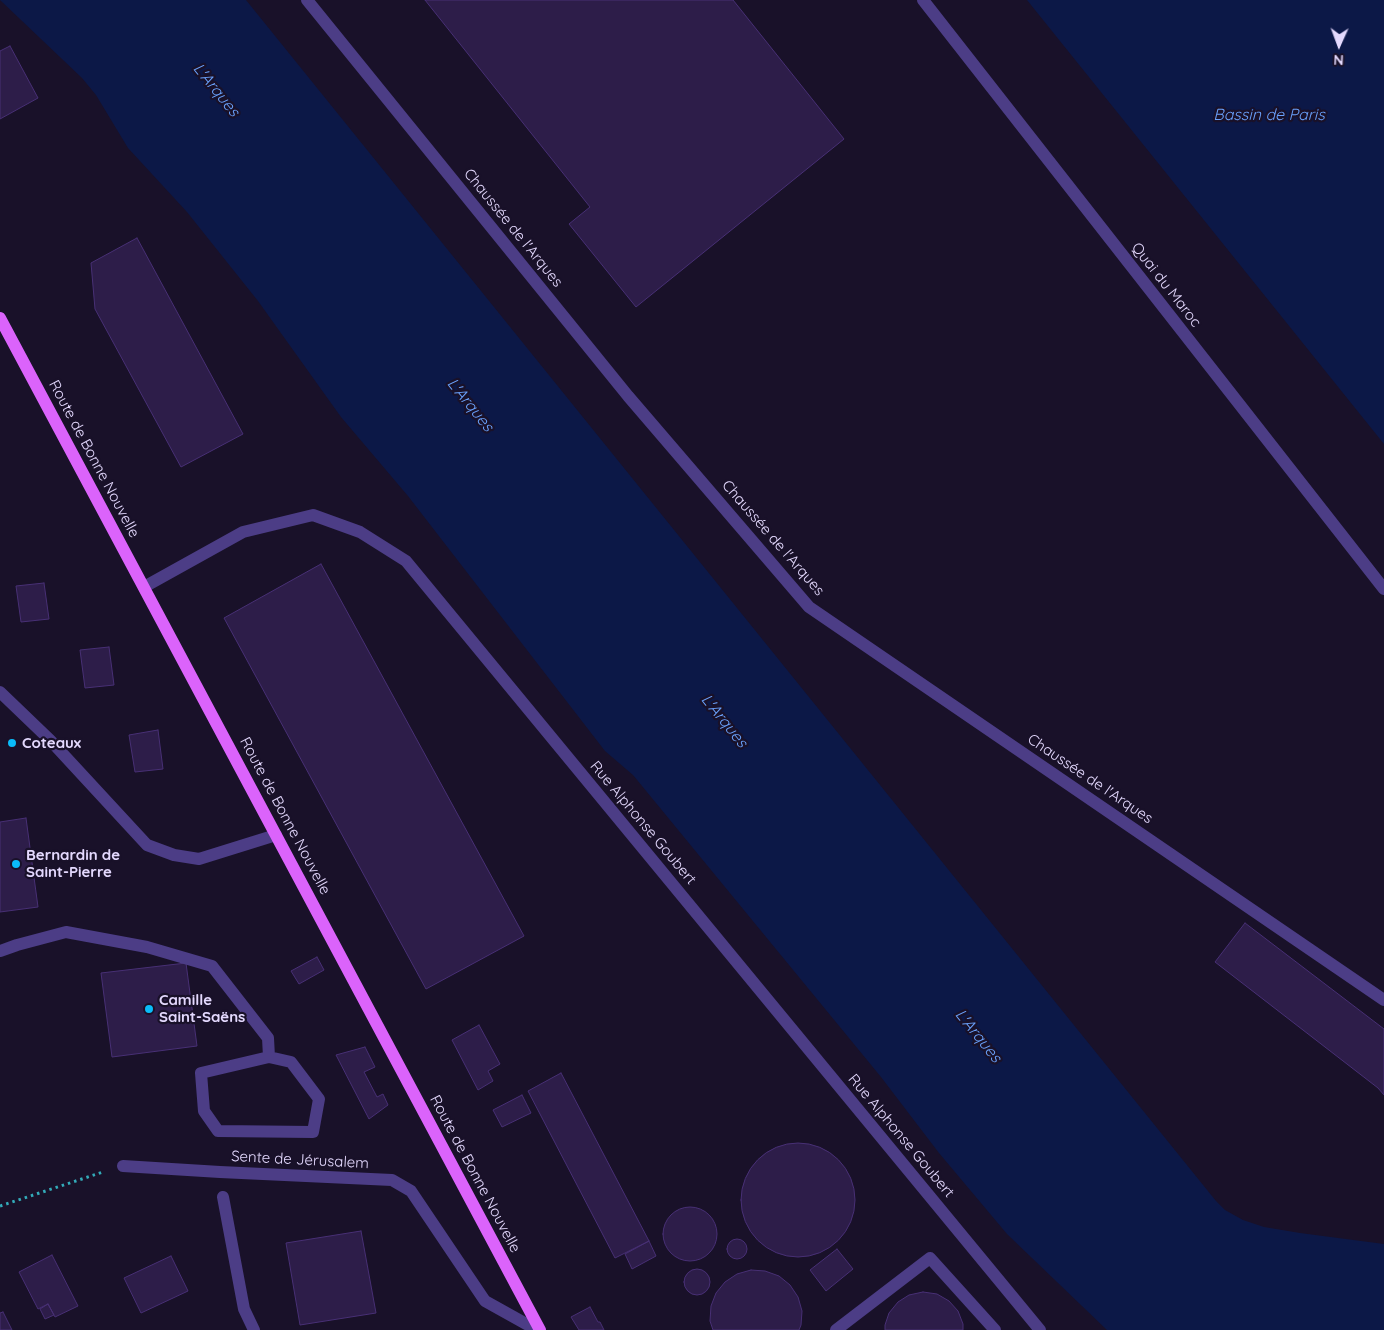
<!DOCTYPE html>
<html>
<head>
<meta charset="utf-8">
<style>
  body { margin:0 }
  #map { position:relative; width:1384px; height:1330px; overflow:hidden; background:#191129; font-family:Quicksand,sans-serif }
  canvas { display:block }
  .north { position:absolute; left:1314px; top:20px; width:50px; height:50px; -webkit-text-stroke:4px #191129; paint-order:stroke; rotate:182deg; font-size:14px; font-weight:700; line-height:20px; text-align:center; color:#e4d9fe }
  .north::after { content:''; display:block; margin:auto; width:18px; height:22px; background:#e4d9fe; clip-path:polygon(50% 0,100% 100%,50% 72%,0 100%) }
</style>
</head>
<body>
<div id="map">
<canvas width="1384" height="1330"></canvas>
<div class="north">N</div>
</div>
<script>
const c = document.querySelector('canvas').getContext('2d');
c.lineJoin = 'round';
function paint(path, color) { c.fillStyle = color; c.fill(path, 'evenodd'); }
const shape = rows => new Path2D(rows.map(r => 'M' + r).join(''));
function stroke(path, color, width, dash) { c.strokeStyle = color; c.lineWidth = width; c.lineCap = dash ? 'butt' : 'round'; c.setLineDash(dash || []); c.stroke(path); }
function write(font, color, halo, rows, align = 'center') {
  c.font = font + ' Quicksand,sans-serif'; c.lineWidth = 4.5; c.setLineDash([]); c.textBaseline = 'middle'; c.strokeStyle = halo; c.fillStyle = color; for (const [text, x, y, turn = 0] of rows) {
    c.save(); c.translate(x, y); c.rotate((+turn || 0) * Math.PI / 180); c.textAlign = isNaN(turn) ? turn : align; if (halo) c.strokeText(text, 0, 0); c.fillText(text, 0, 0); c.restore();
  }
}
const water = shape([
  [0,0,246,0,1216,1201,1225,1210,1243,1220,1264,1227,1300,1233,1384,1244,1384,1330,1107,1330,1007,1234,939,1153,881,1077,633,775,605,751,408,496,341,417,258,301,187,212,128,148,96,95,82,78],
  [1027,0,1384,0,1384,444]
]);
const building = shape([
  [425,0,733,0,844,139,636,307,569,224,590,207,425,0],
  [10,46,38,98,0,119,0,51,10,46],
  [137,238,243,434,181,467,95,309,91,263,137,238],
  [321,564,524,936,426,989,224,618,321,564],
  [44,583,49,619,21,622,16,586,44,583],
  [109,647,114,685,85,688,80,650,109,647],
  [158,730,163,769,135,772,129,735,158,730],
  [26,818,38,907,0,912,0,822,26,818],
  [1245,923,1384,1029,1384,1095,1378,1088,1215,962,1245,923],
  [317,957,324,970,299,984,291,971,317,957],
  [186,963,197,1046,112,1057,101,973,186,963],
  [479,1025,500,1064,488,1071,493,1081,478,1090,452,1040,479,1025],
  [365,1047,375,1067,364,1072,377,1097,383,1094,388,1105,369,1119,336,1055,365,1047],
  [561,1073,649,1241,615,1258,528,1091,561,1073],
  [522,1095,531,1113,502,1127,493,1110,522,1095],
  '741 1200a57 57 0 1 1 114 0a57 57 0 1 1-114 0Z',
  '663 1234a27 27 0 1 1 54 0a27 27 0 1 1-54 0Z',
  [361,1231,376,1313,300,1325,286,1243,361,1231],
  '727 1249a10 10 0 1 1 20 0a10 10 0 1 1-20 0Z',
  [649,1241,656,1256,632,1269,625,1254,649,1241],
  [837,1249,853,1269,826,1291,810,1270,837,1249],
  [52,1255,78,1306,55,1317,48,1304,38,1309,19,1272,52,1255],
  [171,1256,188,1291,141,1313,124,1278,171,1256],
  '684 1282a13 13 0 1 1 26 0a13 13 0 1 1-26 0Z',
  [751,1270,765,1271,779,1276,790,1285,798,1297,802,1311,801,1325,799,1330,713,1330,710,1321,711,1306,716,1293,725,1282,737,1274,751,1270],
  [923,1292,937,1294,949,1301,958,1311,963,1324,963,1330,885,1330,885,1325,889,1313,898,1302,909,1295,923,1292],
  [48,1304,54,1315,45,1319,40,1309,48,1304],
  [590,1307,598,1322,600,1322,604,1330,579,1330,571,1317,590,1307],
  [3,1312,12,1330,0,1330,0,1313,3,1312]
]);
const path = shape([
  [0,1206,103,1172]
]);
const minor = shape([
  [307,0,628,396,809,607,1384,1000],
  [923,0,1384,589],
  [144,587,243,532,313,515,360,532,406,561,1040,1330],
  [0,692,50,740,147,845,174,855,199,859,276,835],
  [0,951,17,945,66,932,147,947,212,966,268,1038,269,1057],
  [269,1057,291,1062,319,1099,313,1132,218,1131,204,1111,201,1073,269,1057],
  [123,1166,220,1172,392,1180,411,1191,485,1301,537,1330],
  [223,1197,244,1309,254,1330],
  [836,1330,930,1258,995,1330]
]);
const major = shape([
  [0,318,540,1330]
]);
const markers = [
  [12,743,5,"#0abbf9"],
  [16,864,5,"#0abbf9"],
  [149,1009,5,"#0abbf9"]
];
const streetNames = [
  ["Chaussée de l'Arques",513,228,51],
  ["Quai du Maroc",1166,285,52],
  ["Route de Bonne Nouvelle",94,459,62],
  ["Chaussée de l'Arques",773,538,49],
  ["Chaussée de l'Arques",1090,779,34],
  ["Route de Bonne Nouvelle",285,816,62],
  ["Rue Alphonse Goubert",643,823,50],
  ["Rue Alphonse Goubert",901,1136,50],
  ["Sente de Jérusalem",300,1160,3],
  ["Route de Bonne Nouvelle",475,1174,62]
];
const poiNames = [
  ["Coteaux",22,743],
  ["Bernardin de",26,855],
  ["Saint-Pierre",26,872],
  ["Camille",159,1000],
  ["Saint-Saëns",159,1017]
];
const waterNames = [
  ["L'Arques",216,90,51],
  ["Bassin de Paris",1269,115],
  ["L'Arques",470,405,51],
  ["L'Arques",724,721,51],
  ["L'Arques",978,1036,51]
];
paint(water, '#0c1847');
paint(building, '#2d1d49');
stroke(building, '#483075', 1);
stroke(path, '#33abb9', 3, [2.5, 4]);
stroke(minor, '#4c3d86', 12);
stroke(major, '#db63fb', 12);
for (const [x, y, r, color] of markers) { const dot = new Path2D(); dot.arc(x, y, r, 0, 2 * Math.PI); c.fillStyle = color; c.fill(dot); stroke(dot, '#191129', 2); }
write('15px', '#e4d9fe', '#191129', streetNames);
write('bold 15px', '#e4d9fe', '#191129', poiNames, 'left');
write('italic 16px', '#6aa1fc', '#191129', waterNames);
</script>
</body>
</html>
